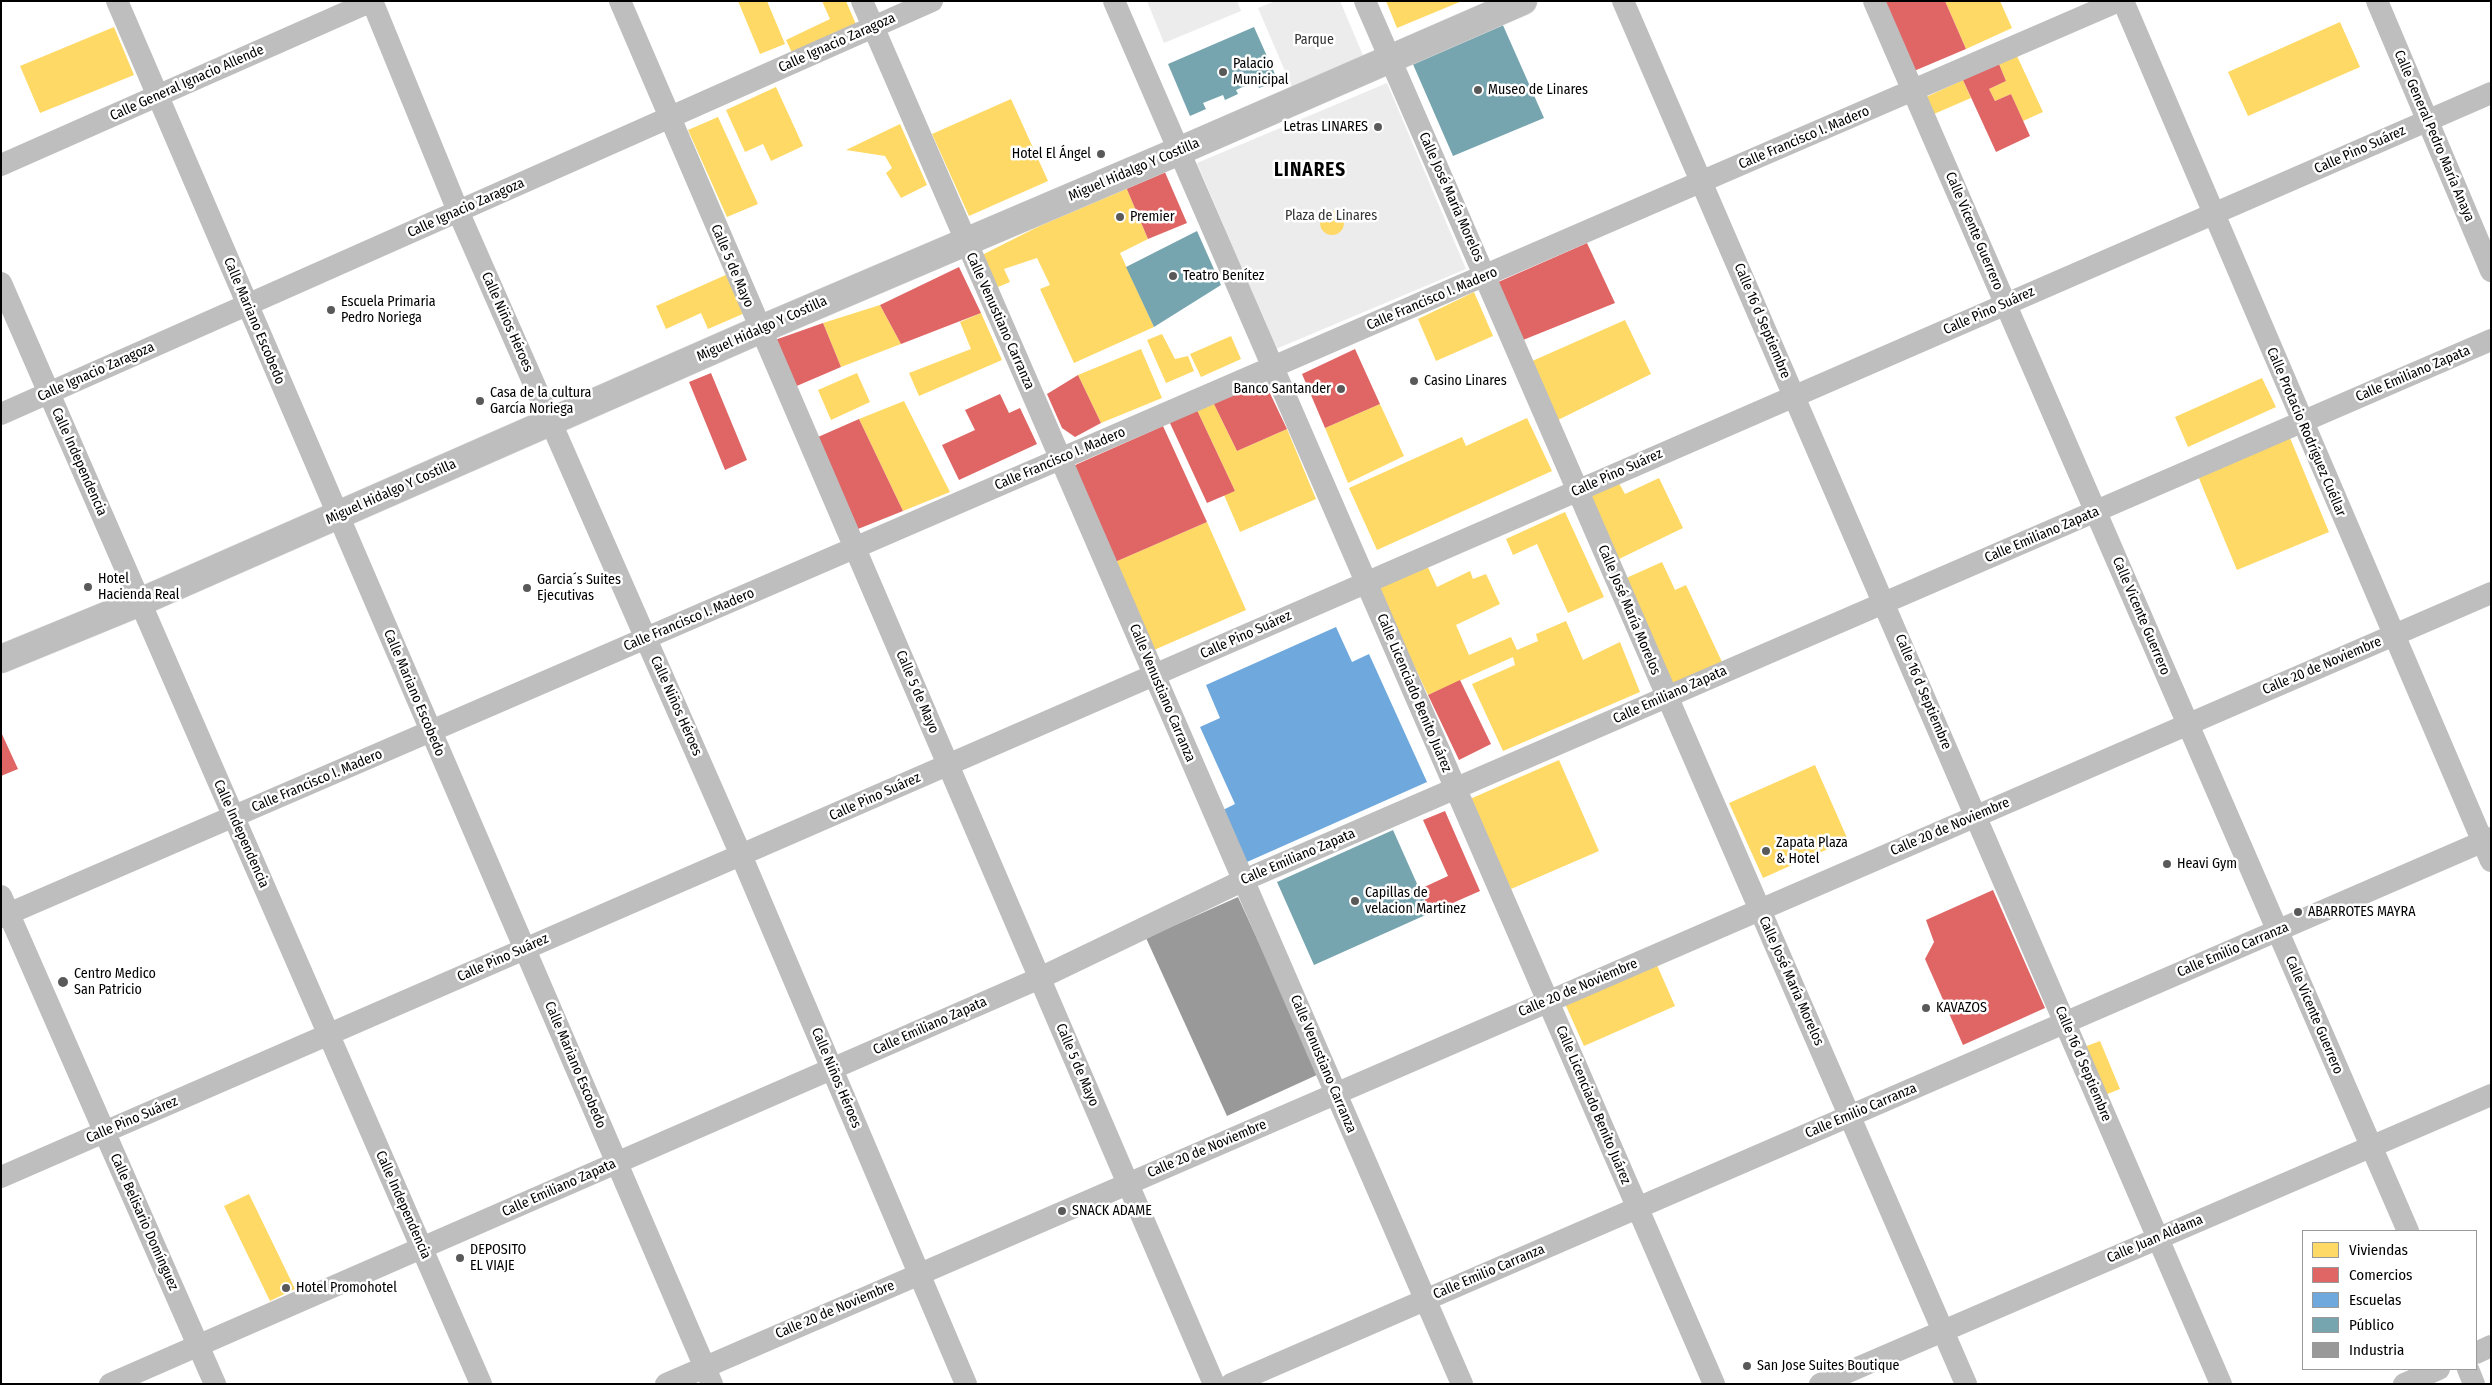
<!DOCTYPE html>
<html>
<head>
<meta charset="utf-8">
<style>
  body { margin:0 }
  #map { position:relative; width:2492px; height:1385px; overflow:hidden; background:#fff; font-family:"Fira Sans Condensed",sans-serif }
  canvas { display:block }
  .frame { position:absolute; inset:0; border:2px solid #000; pointer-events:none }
  .legend { position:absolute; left:2302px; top:1230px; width:175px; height:140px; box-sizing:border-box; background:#fff; border:1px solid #999; margin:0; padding:6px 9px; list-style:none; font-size:15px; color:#000 }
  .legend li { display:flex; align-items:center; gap:10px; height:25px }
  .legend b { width:25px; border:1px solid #999 }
</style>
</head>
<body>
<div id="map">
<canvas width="2492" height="1385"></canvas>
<div class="frame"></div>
<ul class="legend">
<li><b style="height:14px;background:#ffd966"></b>Viviendas</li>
<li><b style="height:14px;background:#e06666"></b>Comercios</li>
<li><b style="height:14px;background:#6fa8dc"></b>Escuelas</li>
<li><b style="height:14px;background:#76a5af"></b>Público</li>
<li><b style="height:14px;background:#999"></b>Industria</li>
</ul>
</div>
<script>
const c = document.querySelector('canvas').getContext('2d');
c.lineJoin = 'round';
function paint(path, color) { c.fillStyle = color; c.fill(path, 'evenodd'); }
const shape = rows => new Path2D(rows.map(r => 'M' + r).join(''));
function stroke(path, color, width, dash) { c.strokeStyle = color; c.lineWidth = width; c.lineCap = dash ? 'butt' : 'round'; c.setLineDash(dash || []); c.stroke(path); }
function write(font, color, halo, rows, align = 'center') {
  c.font = font + ' "Fira Sans Condensed",sans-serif'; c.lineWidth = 5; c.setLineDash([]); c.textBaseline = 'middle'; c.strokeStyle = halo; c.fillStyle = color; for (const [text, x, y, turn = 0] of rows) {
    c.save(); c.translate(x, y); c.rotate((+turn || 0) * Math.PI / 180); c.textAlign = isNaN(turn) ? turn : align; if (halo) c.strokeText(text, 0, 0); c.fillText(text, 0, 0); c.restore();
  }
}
const green = shape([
  [1147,1,1237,1,1241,11,1164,43],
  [1275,1,1340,1,1365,60,1293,90,1258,8],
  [1387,83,1466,269,1276,349,1197,163]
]);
const homes = shape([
  [738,1,767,1,785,44,760,54],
  [822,1,846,1,858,29,794,57,786,40,830,19],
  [1386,1,1462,1,1397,28],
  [1945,1,2000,1,2012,28,1966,49],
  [2340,22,2360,67,2248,116,2228,72],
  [114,27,134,75,40,113,20,66],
  [2017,56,2043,112,2023,121,2011,94,1995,101,1989,89,2006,81,1999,64],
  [1963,80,1971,98,1934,114,1926,97],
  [776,87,803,146,771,161,763,144,745,152,726,110],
  [1011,99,1048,181,969,216,932,134],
  [718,117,758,204,727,217,688,130],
  [900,124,927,185,901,198,886,173,892,168,885,156,846,150],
  [1126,187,1148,239,1120,253,1154,327,1074,363,1040,289,1050,285,1037,258,1004,269,1010,282,998,287,982,255,1085,203],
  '1320 223a12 12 0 1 1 24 0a12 12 0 1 1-24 0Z',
  [728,274,745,313,708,329,701,313,666,329,656,306],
  [1474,292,1493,336,1436,361,1418,319],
  [880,305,901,344,841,367,823,323],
  [981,313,1002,360,919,396,909,373,971,349,960,322],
  [1625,320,1651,374,1556,421,1530,362],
  [1162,334,1175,359,1188,356,1194,371,1166,383,1147,340],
  [1231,336,1241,359,1201,377,1190,354],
  [1141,349,1162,398,1101,423,1078,375],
  [857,373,870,402,831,420,818,390],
  [2262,378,2276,407,2188,447,2175,417],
  [1212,400,1237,451,1287,429,1316,499,1240,532,1224,495,1235,491,1196,408],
  [904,401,950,492,903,511,859,419],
  [1380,404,1404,456,1348,483,1325,428],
  [1527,418,1552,471,1377,550,1349,488,1462,437,1466,446],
  [2290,438,2329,532,2237,570,2198,476],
  [1615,476,1625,494,1659,478,1683,528,1619,559,1585,490],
  [1565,512,1604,597,1568,613,1537,544,1513,555,1506,539],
  [1207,522,1246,610,1154,650,1115,562],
  [1425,561,1437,587,1470,571,1473,579,1486,574,1500,604,1456,625,1469,655,1511,637,1517,650,1538,641,1536,634,1566,621,1583,660,1620,642,1640,692,1503,751,1472,684,1515,665,1513,657,1428,695,1375,584],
  [1662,562,1675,590,1686,585,1722,662,1673,685,1624,579],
  [1559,760,1599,851,1511,889,1470,799],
  [1815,765,1848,840,1763,878,1729,803],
  [1653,956,1675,1006,1584,1046,1562,997],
  [2100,1041,2120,1089,2105,1095,2084,1047],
  [249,1194,295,1289,270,1301,224,1206]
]);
const shops = shape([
  [1883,1,1945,1,1966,49,1914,71],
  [1999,64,2006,81,1989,89,1995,101,2011,94,2030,136,1996,152,1963,80],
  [1164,170,1187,223,1148,239,1126,187],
  [1587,243,1615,303,1523,340,1496,283],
  [959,267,981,313,901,344,880,305],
  [823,323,841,367,792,388,772,341],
  [1355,349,1380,404,1325,428,1302,374],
  [711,373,747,460,725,470,689,382],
  [1078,375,1101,423,1075,437,1062,428,1047,394],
  [1256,381,1267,387,1287,429,1237,451,1212,400],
  [1000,394,1009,413,1020,408,1037,444,959,480,942,445,975,430,965,410],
  [1196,408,1235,491,1207,503,1169,421],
  [859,419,903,511,858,529,818,437],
  [1163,426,1207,522,1115,562,1073,466],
  [1460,680,1491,744,1459,760,1428,695],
  [1,732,18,769,1,776],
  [1445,811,1480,891,1430,913,1420,889,1448,876,1423,820],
  [1993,890,2045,1008,1963,1045,1925,959,1934,942,1926,920]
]);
const schools = shape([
  [1336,627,1352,662,1369,654,1427,782,1247,862,1223,810,1235,804,1200,727,1220,718,1206,685]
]);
const public = shape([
  [1502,23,1544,118,1453,156,1412,62],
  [1254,27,1278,81,1259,88,1256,81,1236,90,1238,94,1225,100,1223,95,1203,103,1206,109,1190,116,1168,64],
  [1197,231,1221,285,1154,327,1126,267],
  [1393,830,1430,913,1314,965,1277,882]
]);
const industry = shape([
  [1238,897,1319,1074,1227,1116,1146,938]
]);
const minor = shape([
  [117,1,712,1384],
  [372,1,458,211,741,855,966,1384],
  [620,1,1214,1384],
  [862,1,1462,1384],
  [1114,1,1714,1384],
  [1365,1,1966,1384],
  [1623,1,2221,1384],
  [1874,1,2408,1231],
  [2123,1,2491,861],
  [2377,1,2491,271],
  [1,165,372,1],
  [1,283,481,1384],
  [1,414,932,1],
  [1,896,215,1384],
  [1,917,2119,1],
  [1,1177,2491,93],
  [2476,1353,2491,1346],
  [2468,1369,2474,1384],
  [110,1384,1040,978,1244,880,2491,340],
  [666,1384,2491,593],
  [1231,1384,2491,838],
  [1820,1384,2491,1095],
  [2404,1384,2439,1369]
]);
const major = shape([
  [1,659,140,602,759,330,1179,151,1523,1]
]);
const markers = [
  [1223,72,5,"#595959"],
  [1478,90,5,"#595959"],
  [1378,127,5,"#595959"],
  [1101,154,5,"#595959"],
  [1120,217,5,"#595959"],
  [1173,276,5,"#595959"],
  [331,310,5,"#595959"],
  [1414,381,5,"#595959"],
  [1341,389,5,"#595959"],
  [480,401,5,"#595959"],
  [88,587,5,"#595959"],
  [527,588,5,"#595959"],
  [1766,851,5,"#595959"],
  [2167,864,5,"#595959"],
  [1355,901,5,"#595959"],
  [2298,912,5,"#595959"],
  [63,982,6,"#595959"],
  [1926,1008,5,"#595959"],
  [1062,1211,5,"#595959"],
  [460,1258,5,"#595959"],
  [286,1288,5,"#595959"],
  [1747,1366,5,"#595959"]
];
const parkNames = [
  ["Parque",1314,40],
  ["Plaza de Linares",1331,216]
];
const streetNames = [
  ["Calle Ignacio Zaragoza",837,43,-24],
  ["Calle General Ignacio Allende",187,83,-24],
  ["Calle General Pedro María Anaya",2434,136,67],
  ["Calle Francisco I. Madero",1804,138,-23],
  ["Calle Pino Suárez",2360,150,-24],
  ["Miguel Hidalgo Y Costilla",1134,170,-23],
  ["Calle José María Morelos",1451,197,66],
  ["Calle Ignacio Zaragoza",466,208,-24],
  ["Calle Vicente Guerrero",1974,231,67],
  ["Calle 5 de Mayo",732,266,67],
  ["Calle Francisco I. Madero",1432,299,-23],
  ["Calle Pino Suárez",1989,311,-24],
  ["Calle Mariano Escobedo",254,321,67],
  ["Calle Venustiano Carranza",1000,321,66],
  ["Calle 16 d Septiembre",1762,321,67],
  ["Calle Niños Héroes",507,322,66],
  ["Miguel Hidalgo Y Costilla",762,329,-24],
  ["Calle Ignacio Zaragoza",96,372,-24],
  ["Calle Emiliano Zapata",2413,374,-23],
  ["Calle Protacio Rodríguez Cuéllar",2306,432,67],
  ["Calle Francisco I. Madero",1060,459,-23],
  ["Calle Independencia",79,462,66],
  ["Calle Pino Suárez",1617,473,-24],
  ["Miguel Hidalgo Y Costilla",391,492,-24],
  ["Calle Emiliano Zapata",2042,535,-23],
  ["Calle José María Morelos",1629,610,67],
  ["Calle Vicente Guerrero",2141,616,67],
  ["Calle Francisco I. Madero",689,620,-23],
  ["Calle Pino Suárez",1246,635,-24],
  ["Calle 20 de Noviembre",2322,666,-23],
  ["Calle 5 de Mayo",917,692,67],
  ["Calle 16 d Septiembre",1923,692,67],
  ["Calle Mariano Escobedo",414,693,67],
  ["Calle Venustiano Carranza",1162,693,67],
  ["Calle Licenciado Benito Juárez",1414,693,67],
  ["Calle Emiliano Zapata",1670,695,-24],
  ["Calle Niños Héroes",676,706,66],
  ["Calle Francisco I. Madero",317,781,-23],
  ["Calle Pino Suárez",875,797,-24],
  ["Calle 20 de Noviembre",1950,827,-23],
  ["Calle Independencia",241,834,66],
  ["Calle Emiliano Zapata",1298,857,-23],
  ["Calle Emilio Carranza",2233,950,-23],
  ["Calle Pino Suárez",503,958,-24],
  ["Calle José María Morelos",1791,981,66],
  ["Calle 20 de Noviembre",1578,988,-23],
  ["Calle Vicente Guerrero",2314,1015,67],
  ["Calle Emiliano Zapata",930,1026,-24],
  ["Calle Venustiano Carranza",1323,1064,67],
  ["Calle 16 d Septiembre",2083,1064,67],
  ["Calle Mariano Escobedo",575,1065,67],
  ["Calle 5 de Mayo",1077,1065,67],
  ["Calle Niños Héroes",836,1078,67],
  ["Calle Licenciado Benito Juárez",1593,1105,67],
  ["Calle Emilio Carranza",1861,1111,-23],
  ["Calle Pino Suárez",132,1120,-23],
  ["Calle 20 de Noviembre",1207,1149,-23],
  ["Calle Emiliano Zapata",559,1188,-24],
  ["Calle Independencia",403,1205,66],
  ["Calle Belisario Domínguez",144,1222,66],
  ["Calle Juan Aldama",2155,1239,-23],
  ["Calle Emilio Carranza",1489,1272,-23],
  ["Calle 20 de Noviembre",835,1310,-23]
];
const poiNames = [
  ["Palacio",1233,64],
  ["Municipal",1233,80],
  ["Museo de Linares",1488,90],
  ["Letras LINARES",1368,127,"right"],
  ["Hotel El Ángel",1091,154,"right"],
  ["Premier",1130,217],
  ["Teatro Benítez",1183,276],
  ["Escuela Primaria",341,302],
  ["Pedro Noriega",341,318],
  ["Casino Linares",1424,381],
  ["Banco Santander",1331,389,"right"],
  ["Casa de la cultura",490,393],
  ["García Noriega",490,409],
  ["Hotel",98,579],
  ["Hacienda Real",98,595],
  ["Garcia´s Suites",537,580],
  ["Ejecutivas",537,596],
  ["Zapata Plaza",1776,843],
  ["& Hotel",1776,859],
  ["Heavi Gym",2177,864],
  ["Capillas de",1365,893],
  ["velacion Martinez",1365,909],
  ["ABARROTES MAYRA",2308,912],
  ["Centro Medico",74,974],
  ["San Patricio",74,990],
  ["KAVAZOS",1936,1008],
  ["SNACK ADAME",1072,1211],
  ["DEPOSITO",470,1250],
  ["EL VIAJE",470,1266],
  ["Hotel Promohotel",296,1288],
  ["San Jose Suites Boutique",1757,1366]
];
const districtNames = [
  ["LINARES",1310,171]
];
paint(green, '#ececec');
paint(homes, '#ffd966');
paint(shops, '#e06666');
paint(schools, '#6fa8dc');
paint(public, '#76a5af');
paint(industry, '#999');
stroke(major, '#dbdbdb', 29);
stroke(minor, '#bebebe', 22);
stroke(major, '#bebebe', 28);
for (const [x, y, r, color] of markers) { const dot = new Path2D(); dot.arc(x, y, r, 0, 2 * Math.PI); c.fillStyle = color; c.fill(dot); stroke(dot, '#fff', 2); }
write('14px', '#333', '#fff', parkNames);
write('14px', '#000', '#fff', streetNames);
write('14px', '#000', '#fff', poiNames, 'left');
c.letterSpacing = '1px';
write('bold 19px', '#000', '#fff', districtNames);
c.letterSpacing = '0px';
</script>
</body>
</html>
